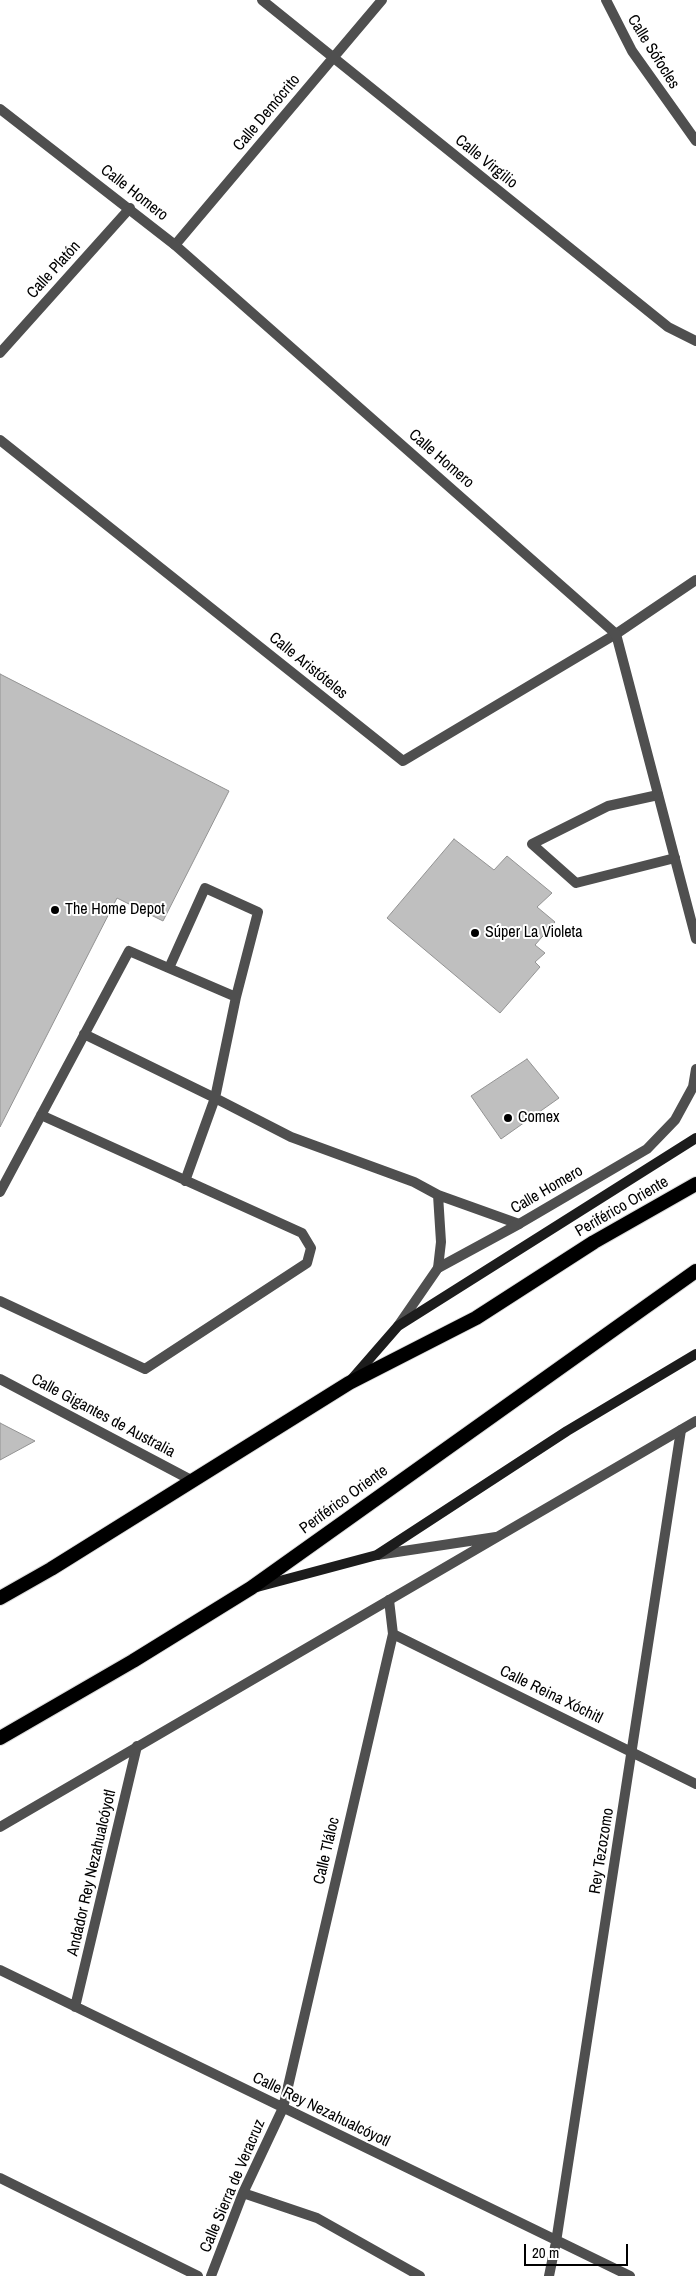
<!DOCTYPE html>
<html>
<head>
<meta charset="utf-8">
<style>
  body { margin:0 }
  #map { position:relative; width:696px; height:2276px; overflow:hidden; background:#fff; font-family:"Archivo Narrow",sans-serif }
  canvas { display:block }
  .scale { position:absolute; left:524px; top:2244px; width:104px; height:22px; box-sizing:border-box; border:2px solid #000; border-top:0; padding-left:6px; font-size:15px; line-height:18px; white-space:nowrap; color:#000; -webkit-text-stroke:4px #fff; paint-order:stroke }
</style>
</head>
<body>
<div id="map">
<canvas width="696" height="2276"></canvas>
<div class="scale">20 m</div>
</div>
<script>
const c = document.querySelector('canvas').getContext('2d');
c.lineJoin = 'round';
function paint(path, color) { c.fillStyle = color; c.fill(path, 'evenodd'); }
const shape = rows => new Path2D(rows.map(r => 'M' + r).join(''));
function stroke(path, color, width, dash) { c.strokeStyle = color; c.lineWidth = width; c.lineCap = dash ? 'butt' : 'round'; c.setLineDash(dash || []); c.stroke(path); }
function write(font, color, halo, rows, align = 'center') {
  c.font = font + ' "Archivo Narrow",sans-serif'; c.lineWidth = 4; c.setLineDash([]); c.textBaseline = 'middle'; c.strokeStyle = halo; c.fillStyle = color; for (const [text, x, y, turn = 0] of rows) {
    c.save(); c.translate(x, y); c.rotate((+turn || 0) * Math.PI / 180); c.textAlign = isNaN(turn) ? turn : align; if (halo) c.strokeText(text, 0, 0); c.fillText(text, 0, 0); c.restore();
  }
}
const building = shape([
  [0,674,229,791,163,921,117,898,0,1127,0,674],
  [454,839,494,870,507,856,552,893,537,907,555,922,535,945,545,953,535,962,540,967,500,1013,387,918,454,839],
  [527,1059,559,1098,501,1139,471,1096,527,1059],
  [0,1423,35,1441,0,1460,0,1423]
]);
const service = shape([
  [658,795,608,806,532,844,576,883,675,858],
  [169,968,205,888,258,912,236,997],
  [84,1034,215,1098,291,1137,414,1182,438,1195,519,1224],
  [0,1192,129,951,236,997,215,1098,185,1181],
  [438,1195,441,1242,438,1268],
  [0,1301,145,1369,307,1263,311,1248,302,1233,41,1115]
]);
const minor = shape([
  [262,0,668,327,696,341],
  [606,0,632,51,696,141],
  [175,245,382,0],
  [0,353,130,208],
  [0,440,403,761,616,634,696,580],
  [0,1379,191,1480],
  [393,1634,696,1784],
  [0,1970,630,2276],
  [75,2007,137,1746],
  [0,2178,198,2276],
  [243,2193,317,2218,420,2276],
  [211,2276,243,2193,283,2108,393,1634,389,1600],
  [549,2276,556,2242,681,1430]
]);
const tertiary = shape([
  [0,109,175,245,616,634,696,939],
  [398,1326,438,1268,519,1224,647,1149,675,1120,693,1087,696,1069],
  [377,1555,496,1537],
  [0,1827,696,1421]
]);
const secondary = shape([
  [351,1380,398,1326,696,1138],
  [257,1587,377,1555,567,1431,696,1354]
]);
const trunk = shape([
  [0,1598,51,1569,349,1383,476,1318,594,1242,696,1184],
  [0,1738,133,1661,251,1588,696,1271]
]);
const markers = [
  [55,910,5,"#000"],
  [475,933,5,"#000"],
  [508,1118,5,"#000"]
];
const streetNames = [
  ["Calle Sófocles",653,52,58],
  ["Calle Demócrito",267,113,-50],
  ["Calle Virgilio",486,162,39],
  ["Calle Homero",134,193,38],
  ["Calle Platón",54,270,-48],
  ["Calle Homero",441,459,41],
  ["Calle Aristóteles",308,666,39],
  ["Calle Homero",547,1190,-30],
  ["Periférico Oriente",622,1207,-30],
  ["Calle Gigantes de Australia",103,1416,28],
  ["Periférico Oriente",344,1500,-36],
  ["Calle Reina Xóchitl",551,1695,26],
  ["Calle Tláloc",327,1851,-77],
  ["Rey Tezozomo",602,1851,-81],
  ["Andador Rey Nezahualcóyotl",92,1873,-77],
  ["Calle Rey Nezahualcóyotl",321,2110,26],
  ["Calle Sierra de Veracruz",233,2186,-67]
];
const poiNames = [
  ["The Home Depot",65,910],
  ["Súper La Violeta",485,933],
  ["Comex",518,1118]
];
paint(building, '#bfbfbf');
stroke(building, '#939393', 1);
stroke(trunk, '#dbdbdb', 16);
stroke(service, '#4f4f4f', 10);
stroke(minor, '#4f4f4f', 10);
stroke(tertiary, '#4f4f4f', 10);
stroke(secondary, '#1c1c1c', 10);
stroke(trunk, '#000', 14);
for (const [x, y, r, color] of markers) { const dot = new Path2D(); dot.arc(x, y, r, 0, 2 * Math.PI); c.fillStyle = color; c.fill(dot); stroke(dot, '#fff', 2); }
write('16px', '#000', '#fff', streetNames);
write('16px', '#000', '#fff', poiNames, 'left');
</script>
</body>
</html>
